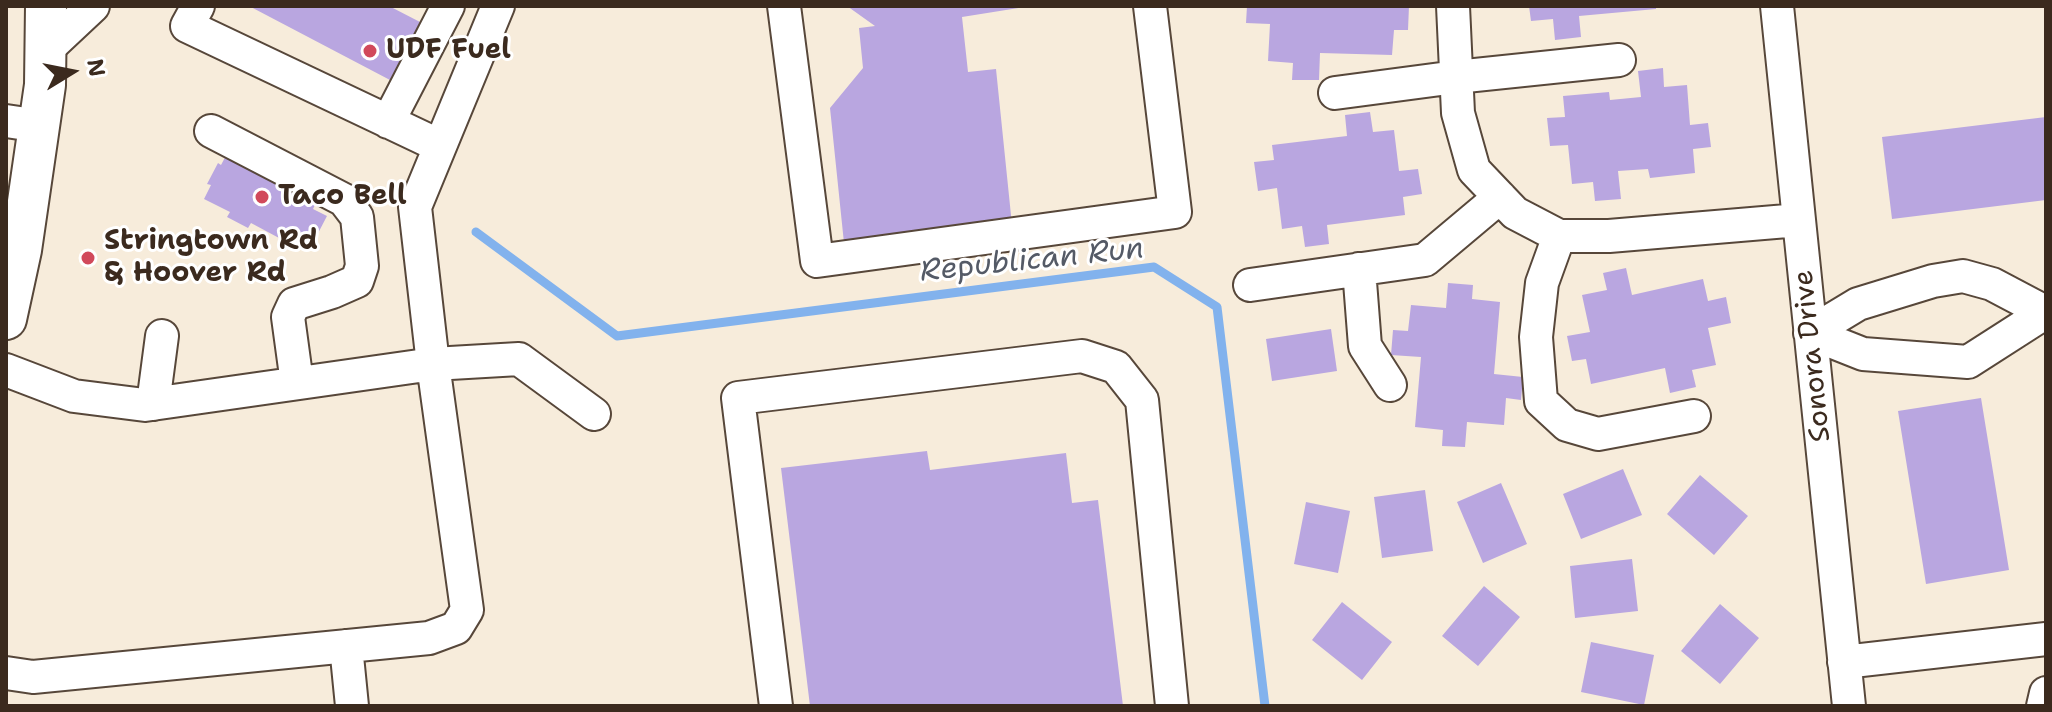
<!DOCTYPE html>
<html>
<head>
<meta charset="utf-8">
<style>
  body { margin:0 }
  #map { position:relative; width:2052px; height:712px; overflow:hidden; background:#f7ecdb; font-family:"Shantell Sans",sans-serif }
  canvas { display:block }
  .frame { position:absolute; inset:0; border:8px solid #3b2a1e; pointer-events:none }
  .north { position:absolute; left:32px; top:32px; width:80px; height:80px; -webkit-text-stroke:6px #fff; paint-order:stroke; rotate:80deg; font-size:22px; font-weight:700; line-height:32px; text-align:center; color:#3b2a1e }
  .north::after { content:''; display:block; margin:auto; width:28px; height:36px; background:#3b2a1e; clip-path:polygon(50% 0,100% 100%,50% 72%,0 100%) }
</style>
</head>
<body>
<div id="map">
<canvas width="2052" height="712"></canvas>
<div class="frame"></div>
<div class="north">N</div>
</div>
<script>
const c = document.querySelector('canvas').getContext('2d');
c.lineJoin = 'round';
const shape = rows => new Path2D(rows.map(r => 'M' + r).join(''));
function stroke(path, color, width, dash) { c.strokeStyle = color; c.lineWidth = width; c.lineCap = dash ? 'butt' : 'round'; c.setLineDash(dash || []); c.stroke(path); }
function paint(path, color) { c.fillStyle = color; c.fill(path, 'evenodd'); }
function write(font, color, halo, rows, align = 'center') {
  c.font = font + ' "Shantell Sans",sans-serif'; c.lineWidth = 6; c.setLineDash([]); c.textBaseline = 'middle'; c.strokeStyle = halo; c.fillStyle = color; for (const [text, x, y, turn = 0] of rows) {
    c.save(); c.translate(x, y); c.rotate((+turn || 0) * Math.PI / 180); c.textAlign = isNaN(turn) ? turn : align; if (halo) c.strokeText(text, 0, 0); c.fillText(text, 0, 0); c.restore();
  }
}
const stream = shape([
  [476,232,617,336,1154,267,1217,307,1265,706]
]);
const building = shape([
  [249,6,389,6,420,22,390,80],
  [847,6,1031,6,962,17,968,72,996,69,1012,225,844,243,830,108,863,68,859,28,875,26],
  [1247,6,1409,6,1408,30,1394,30,1392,55,1320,53,1319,80,1292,80,1293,63,1268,61,1270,24,1246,23],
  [1529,6,1656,6,1656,9,1579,16,1581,37,1555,40,1553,19,1531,21],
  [1663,68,1664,87,1687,85,1690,125,1708,123,1711,147,1693,149,1695,173,1650,178,1648,169,1618,171,1621,199,1595,201,1593,182,1572,184,1568,145,1550,146,1547,118,1565,117,1563,96,1609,92,1610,100,1641,97,1638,71],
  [1370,112,1373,132,1394,130,1399,171,1418,169,1422,194,1403,197,1405,215,1327,225,1329,244,1305,247,1302,226,1282,229,1277,188,1258,191,1254,162,1274,160,1272,145,1347,136,1345,115],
  [2046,117,2046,200,1892,219,1882,137],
  [229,150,319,196,313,209,327,216,315,239,301,232,294,246,251,223,248,228,227,217,230,212,204,199,211,185,207,184,218,163,221,165],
  [1626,268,1632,295,1703,279,1708,301,1726,297,1731,323,1708,328,1716,365,1692,370,1696,387,1670,393,1665,368,1591,384,1586,359,1572,361,1567,336,1590,332,1582,295,1607,290,1603,273],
  [1448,283,1473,285,1472,299,1500,302,1494,374,1523,377,1521,400,1506,398,1504,425,1467,422,1465,447,1442,446,1443,430,1415,427,1421,357,1391,355,1393,330,1408,331,1411,305,1446,308],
  [1331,329,1337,371,1272,381,1266,339],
  [1981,398,2009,570,1926,584,1898,411],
  [927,451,930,470,1066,453,1072,503,1098,500,1123,706,810,706,781,468],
  [1623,469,1642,515,1581,539,1563,494],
  [1700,475,1748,516,1714,555,1667,514],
  [1501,483,1527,544,1483,563,1457,502],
  [1425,490,1433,551,1382,558,1374,497],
  [1306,502,1350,511,1338,573,1294,564],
  [1632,559,1638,611,1575,618,1570,566],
  [1484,586,1520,617,1478,666,1442,636],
  [1342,602,1392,642,1362,680,1312,640],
  [1720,604,1759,638,1720,684,1681,651],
  [1591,642,1654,655,1644,705,1581,692]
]);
const minor = shape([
  [198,6,187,26,440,146],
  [784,6,817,261,1175,212,1150,6],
  [1453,6,1458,113,1474,170,1515,213,1559,236,1609,236,1799,220],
  [1777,6,1849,706],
  [46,50,93,6],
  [1335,93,1456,77,1619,60],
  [6,121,40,126],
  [388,122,448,6],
  [211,131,344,200,357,217,362,266,357,281,332,292,294,304,288,317,297,383],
  [1559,236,1542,283,1536,337,1541,401,1567,425,1598,434,1694,416],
  [1359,269,1365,346,1390,385],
  [1250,285,1425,260,1500,197],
  [1810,333,1858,304,1933,281,1963,276,1992,284,2045,312],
  [1810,333,1863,354,1968,362,2046,312],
  [6,370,74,396,145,405,433,364,415,207,498,6],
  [153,404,162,336],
  [346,646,352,706],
  [1844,662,2046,639],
  [6,673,33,677,429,638,456,628,467,610,433,364,519,359,594,414],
  [776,706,738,398,1082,356,1116,367,1142,400,1172,706],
  [2043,706,2046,693]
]);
const major = shape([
  [6,319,21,250,45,85,46,6]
]);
const markers = [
  [370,51,8,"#d1495b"],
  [262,197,8,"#d1495b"],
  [88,258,8,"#d1495b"]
];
const poiNames = [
  ["UDF Fuel",386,51],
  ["Taco Bell",278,197],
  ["Stringtown Rd",104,242],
  ["& Hoover Rd",104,274]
];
const streetNames = [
  ["Sonora Drive",1813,356,-96]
];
const waterNames = [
  ["Republican Run",1032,261,-6]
];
stroke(stream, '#82b2ed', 9);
paint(building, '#b9a6e0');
stroke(minor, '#57473a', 36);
stroke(major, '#57473a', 44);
stroke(minor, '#fff', 32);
stroke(major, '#fff', 40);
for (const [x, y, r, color] of markers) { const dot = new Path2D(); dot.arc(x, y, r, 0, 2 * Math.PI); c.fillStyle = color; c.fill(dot); stroke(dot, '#fff', 3); }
write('bold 28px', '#3b2a1e', '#fff', poiNames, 'left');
write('28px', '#3b2a1e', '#fff', streetNames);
write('italic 30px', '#545a66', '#fff', waterNames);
</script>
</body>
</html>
